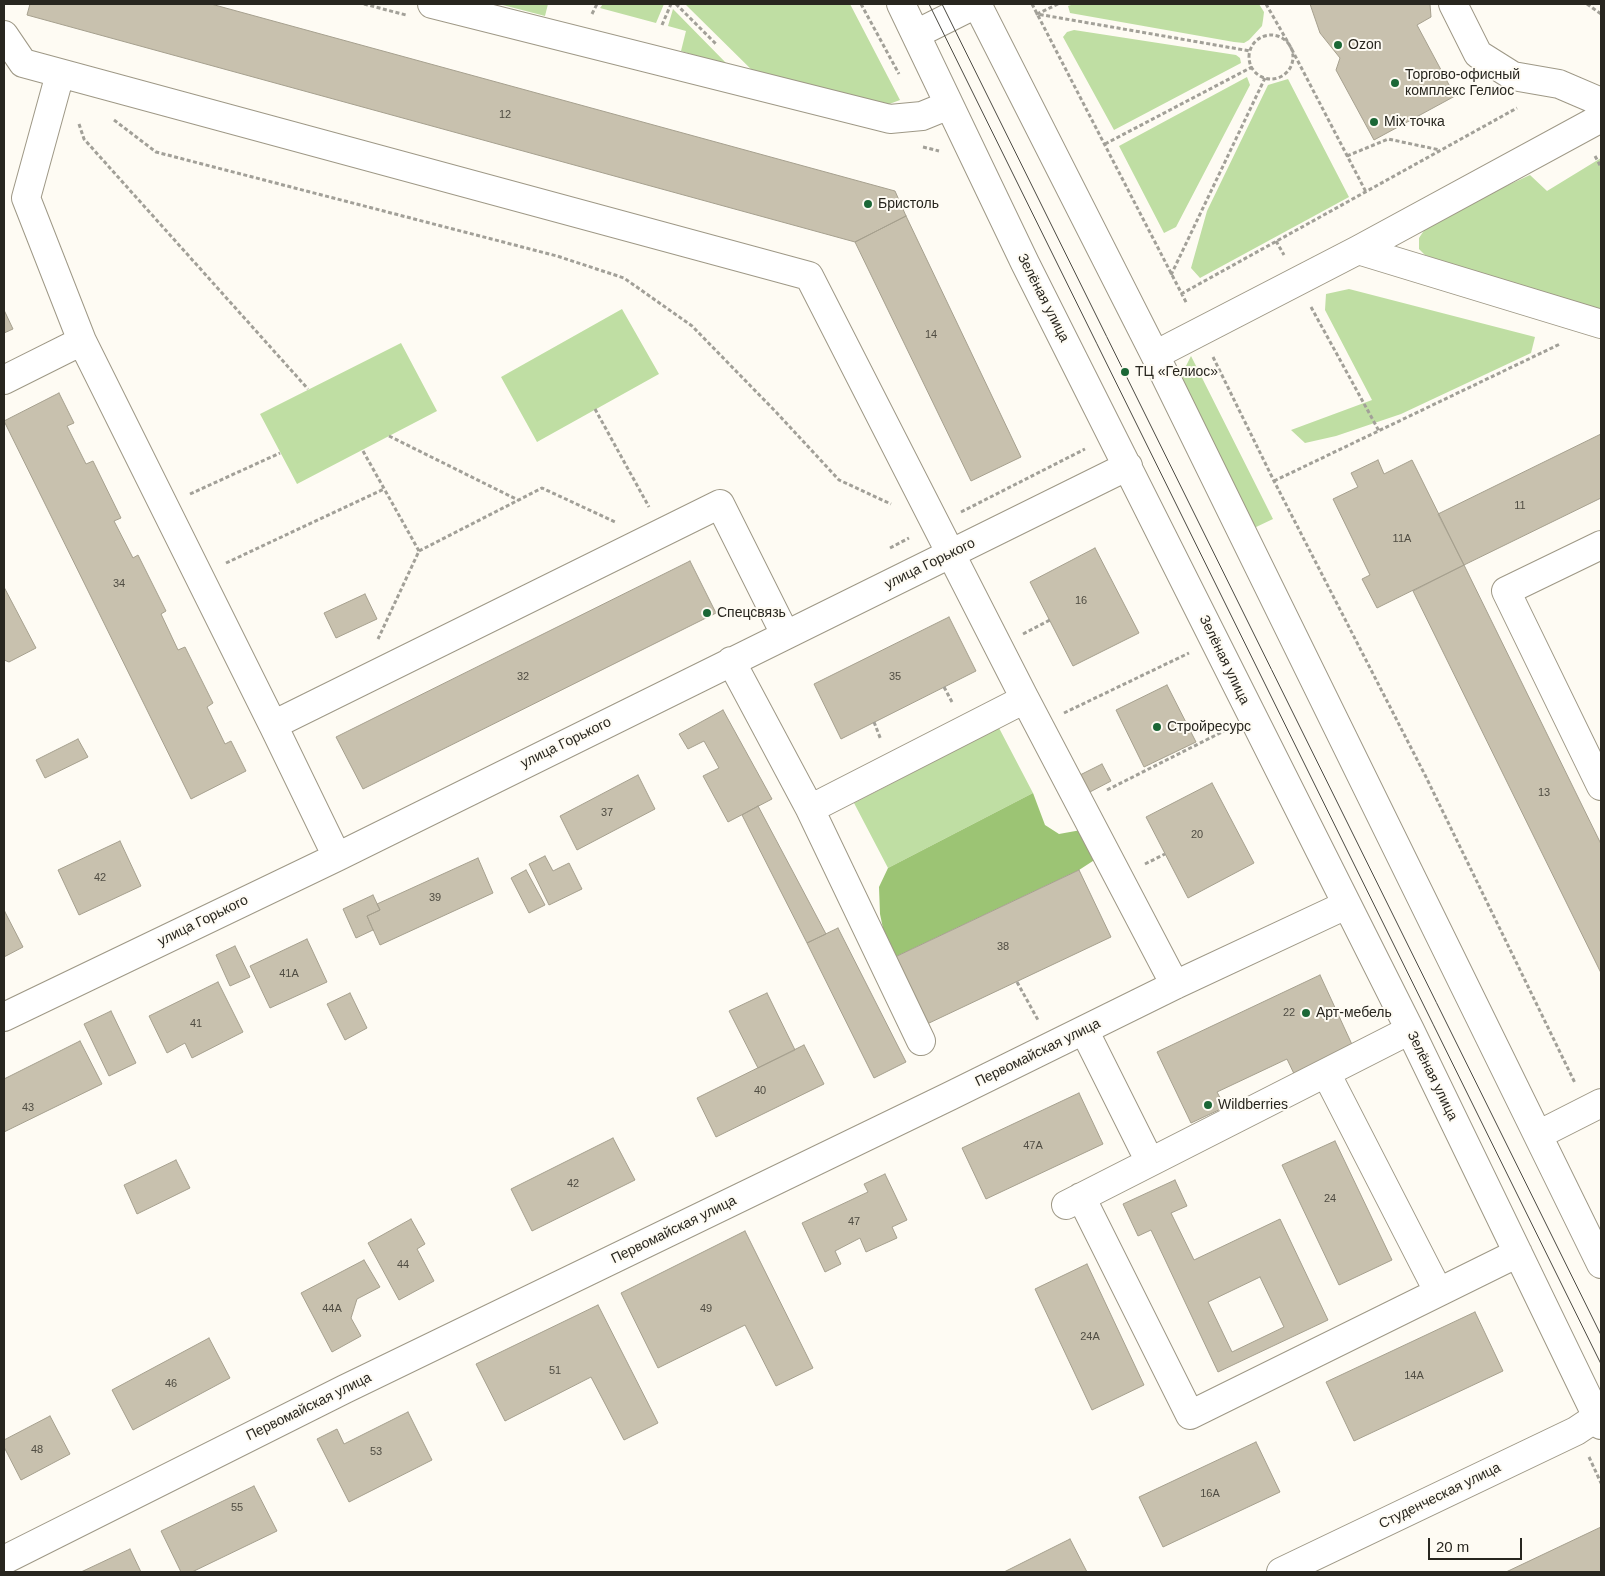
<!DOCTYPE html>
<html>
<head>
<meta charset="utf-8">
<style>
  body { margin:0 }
  #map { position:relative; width:1605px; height:1576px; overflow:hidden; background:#fefbf3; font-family:Arial,sans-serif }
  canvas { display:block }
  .frame { position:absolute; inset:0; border:5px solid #28261f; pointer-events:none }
  .scale { position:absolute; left:1428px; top:1538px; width:94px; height:22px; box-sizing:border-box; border:2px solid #28261f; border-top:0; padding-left:6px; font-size:15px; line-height:18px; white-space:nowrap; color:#28261f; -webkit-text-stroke:4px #fefbf3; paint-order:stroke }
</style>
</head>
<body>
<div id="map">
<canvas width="1605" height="1576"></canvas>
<div class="frame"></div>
<div class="scale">20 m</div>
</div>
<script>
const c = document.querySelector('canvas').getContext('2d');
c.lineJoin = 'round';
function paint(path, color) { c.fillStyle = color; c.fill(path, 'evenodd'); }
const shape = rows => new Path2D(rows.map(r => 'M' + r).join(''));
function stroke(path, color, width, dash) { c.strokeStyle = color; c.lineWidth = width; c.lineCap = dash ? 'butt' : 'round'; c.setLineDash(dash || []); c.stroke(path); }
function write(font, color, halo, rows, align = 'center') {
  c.font = font + ' Arial,sans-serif'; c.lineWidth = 4; c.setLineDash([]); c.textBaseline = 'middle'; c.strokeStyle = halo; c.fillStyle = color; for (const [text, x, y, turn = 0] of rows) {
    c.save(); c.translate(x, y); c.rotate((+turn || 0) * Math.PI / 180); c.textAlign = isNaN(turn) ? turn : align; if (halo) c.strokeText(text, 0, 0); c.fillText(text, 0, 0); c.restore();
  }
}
const green = shape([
  [499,4,548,4,545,16],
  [603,4,664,4,656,23,600,8],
  [685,4,850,4,900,100,884,106,761,79],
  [1074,4,1259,4,1264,12,1263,20,1262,26,1249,40,1244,43,1234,42,1070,13,1068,6],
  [673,9,729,66,681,51,686,31,668,26],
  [1074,30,1236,55,1240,58,1241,63,1114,130,1063,37,1067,32],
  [1247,77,1250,85,1176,227,1164,233,1119,146],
  [1288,79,1349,197,1200,278,1191,268,1207,211,1268,85],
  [1601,158,1601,309,1473,272,1425,255,1419,249,1419,238,1429,223,1443,215,1530,175,1547,191],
  [1349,289,1535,337,1531,353,1401,414,1336,436,1305,443,1291,430,1372,400,1325,310,1326,294],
  [622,309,659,374,537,442,501,377],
  [401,343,437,411,297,484,260,414],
  [1191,356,1273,519,1254,528,1182,386,1183,372],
  [999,728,1033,793,888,868,854,803]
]);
const forest = shape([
  [1033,793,1045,825,1059,834,1081,830,1096,859,1079,870,895,957,885,938,880,914,879,887,888,868]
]);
const building = shape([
  [30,4,211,4,895,191,906,216,855,242,27,15,30,4],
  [1310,4,1430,4,1431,17,1417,25,1455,96,1374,140,1336,70,1340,58,1320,33,1310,4],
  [906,216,1021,457,971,481,855,242,906,216],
  [4,310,13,329,4,333,4,310],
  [59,393,74,423,67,426,86,464,93,461,121,518,114,521,133,558,138,555,166,611,161,614,178,650,185,647,213,703,207,707,225,744,231,741,246,771,191,799,4,421,59,393],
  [1601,434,1601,498,1464,565,1438,514,1601,434],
  [1378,460,1384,474,1412,460,1464,565,1377,608,1362,579,1370,575,1333,499,1358,487,1351,473,1378,460],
  [1095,548,1139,633,1073,666,1030,582,1095,548],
  [690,561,716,613,363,789,336,737,690,561],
  [1464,565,1601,844,1601,973,1413,591,1464,565],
  [4,587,36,648,9,662,4,660,4,587],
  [365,594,377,619,336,638,324,613,365,594],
  [949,617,976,671,841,739,814,684,949,617],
  [1167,685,1196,742,1144,767,1116,710,1167,685],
  [723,710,772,799,728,822,703,776,719,768,704,741,688,749,679,734,723,710],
  [78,739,88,757,45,778,36,760,78,739],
  [1102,764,1111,781,1088,793,1080,775,1102,764],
  [638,775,655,809,577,850,560,816,638,775],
  [1212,783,1254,863,1188,898,1146,817,1212,783],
  [758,806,826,934,807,943,742,815,758,806],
  [120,841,141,886,79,915,58,870,120,841],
  [545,856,553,871,569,863,582,889,549,905,529,864,545,856],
  [478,858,493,893,380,945,367,916,380,910,377,904,478,858],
  [526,870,545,905,529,913,511,878,526,870],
  [1079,870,1111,937,927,1024,895,957,1079,870],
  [373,895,380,910,367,916,373,930,356,938,343,909,373,895],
  [5,912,23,947,4,957,4,913,5,912],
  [838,928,906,1062,874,1078,807,943,838,928],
  [307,939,327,982,270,1008,250,966,307,939],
  [235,946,250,977,230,986,216,955,235,946],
  [1320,975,1355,1051,1296,1078,1287,1059,1217,1092,1225,1107,1191,1123,1157,1052,1320,975],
  [218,982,243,1032,192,1058,185,1043,167,1053,149,1016,218,982],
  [350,993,367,1028,345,1040,327,1004,350,993],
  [767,993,795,1050,758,1068,729,1011,767,993],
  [111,1011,136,1063,109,1076,84,1024,111,1011],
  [80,1041,102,1084,4,1132,4,1079,80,1041],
  [804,1045,824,1084,716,1137,697,1098,804,1045],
  [1079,1093,1103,1144,986,1199,962,1148,1079,1093],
  [613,1138,635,1180,532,1231,511,1189,613,1138],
  [1335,1141,1392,1260,1339,1285,1282,1165,1335,1141],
  [176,1160,190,1188,137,1214,124,1185,176,1160],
  [885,1174,907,1220,892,1227,897,1238,866,1252,860,1238,835,1251,841,1264,825,1272,802,1223,868,1192,864,1184,885,1174],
  [1175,1180,1187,1206,1171,1213,1194,1260,1280,1219,1328,1320,1218,1372,1151,1230,1138,1236,1123,1204,1175,1180],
  [1260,1277,1284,1327,1232,1352,1208,1302,1260,1277],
  [411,1219,425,1244,417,1249,434,1281,399,1300,368,1243,411,1219],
  [745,1231,813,1368,776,1386,745,1325,658,1368,621,1293,745,1231],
  [364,1260,380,1287,357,1299,351,1318,361,1336,332,1352,301,1293,364,1260],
  [1087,1264,1144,1385,1092,1410,1035,1289,1087,1264],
  [598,1305,658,1423,624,1440,591,1377,505,1421,476,1364,598,1305],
  [1475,1312,1503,1371,1354,1441,1326,1382,1475,1312],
  [209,1338,230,1378,133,1430,112,1390,209,1338],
  [408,1412,432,1460,349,1502,317,1439,337,1429,344,1444,408,1412],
  [50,1416,70,1454,21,1480,4,1447,4,1440,50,1416],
  [1256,1442,1280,1492,1163,1547,1139,1497,1256,1442],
  [254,1486,277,1531,192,1572,181,1572,161,1531,254,1486],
  [1601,1527,1601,1572,1506,1572,1601,1527],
  [1070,1539,1087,1572,1004,1572,1070,1539],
  [130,1549,141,1572,81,1572,130,1549]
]);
const path = shape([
  [364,4,406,15],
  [676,4,716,44],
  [861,4,899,74],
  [1032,4,1187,304],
  [1058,4,1037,14,1250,51],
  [1266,4,1290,46,1366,192],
  [1587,4,1601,14],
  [592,14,597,4],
  [662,25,671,4],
  '1249 57a22 22 0 1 1 44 0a22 22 0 1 1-44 0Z',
  [114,120,156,152,557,256,624,278,692,326,776,412,839,480,891,504],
  [79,124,84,139,308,389],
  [1105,144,1252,67],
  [923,147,939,151],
  [1347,156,1388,139,1440,150],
  [1595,156,1601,167],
  [1276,241,1284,255],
  [1171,275,1265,78],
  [1181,294,1517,108],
  [1311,307,1379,431],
  [1213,357,1274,481,1425,775,1575,1083],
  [595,409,649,507],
  [389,436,518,500],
  [363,451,419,551,378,639],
  [1274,481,1560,344],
  [190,494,280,453],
  [961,512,1085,449],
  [890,548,909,538],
  [419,551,542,488,615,522],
  [226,563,384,489],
  [1023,634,1050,620],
  [944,687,952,702],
  [1064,713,1189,653],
  [874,722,881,740],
  [1107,790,1226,730],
  [1145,864,1165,854],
  [1017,982,1038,1020],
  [1589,1457,1601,1483]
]);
const minor = shape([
  [432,4,890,119,922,116,949,105],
  [901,4,1025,263,1410,1030,1601,1425],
  [977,4,1155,355,1601,1264],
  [1453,4,1478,54,1513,76,1559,84,1601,102],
  [916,34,976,4],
  [4,35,23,63,809,276,1025,699,810,809],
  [60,74,26,198,82,341,273,725,720,504,785,634],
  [1358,250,1601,324],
  [1155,355,1358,250,1601,118],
  [4,380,82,341],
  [1601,545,1506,591,1601,786],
  [731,661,810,809,921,1041],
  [1025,699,1175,985],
  [273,725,337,857],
  [4,1017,337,857,1128,466],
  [1084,1030,1150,1162],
  [1326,1073,1438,1291],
  [1538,1135,1601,1103],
  [1081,1197,1190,1415,1518,1253],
  [1066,1205,1410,1030],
  [4,1560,345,1389,950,1096,1175,985,1346,905],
  [1281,1572,1576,1431,1597,1417]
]);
const tram = shape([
  [929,4,1601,1364],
  [942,4,1601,1335]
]);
const markers = [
  [1338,45,5,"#1b6736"],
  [1395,83,5,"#1b6736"],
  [1374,122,5,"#1b6736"],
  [868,204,5,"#1b6736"],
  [1125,372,5,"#1b6736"],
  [707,613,5,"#1b6736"],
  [1157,727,5,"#1b6736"],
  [1306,1013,5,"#1b6736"],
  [1208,1105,5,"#1b6736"]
];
const numberNames = [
  ["12",505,115],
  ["14",931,335],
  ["11",1520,506],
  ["11А",1402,539],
  ["34",119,584],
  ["16",1081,601],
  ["32",523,677],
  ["35",895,677],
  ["13",1544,793],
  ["37",607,813],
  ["20",1197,835],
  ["42",100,878],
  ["39",435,898],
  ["38",1003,947],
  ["41А",289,974],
  ["22",1289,1013],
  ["41",196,1024],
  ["40",760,1091],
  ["43",28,1108],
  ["47А",1033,1146],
  ["42",573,1184],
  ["24",1330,1199],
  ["47",854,1222],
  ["44",403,1265],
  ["44А",332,1309],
  ["49",706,1309],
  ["24А",1090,1337],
  ["51",555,1371],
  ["14А",1414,1376],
  ["46",171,1384],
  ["48",37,1450],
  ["53",376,1452],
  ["16А",1210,1494],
  ["55",237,1508]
];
const poiNames = [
  ["Ozon",1348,45],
  ["Торгово-офисный",1405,75],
  ["комплекс Гелиос",1405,91],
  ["Mix точка",1384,122],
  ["Бристоль",878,204],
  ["ТЦ «Гелиос»",1135,372],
  ["Спецсвязь",717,613],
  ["Стройресурс",1167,727],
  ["Арт-мебель",1316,1013],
  ["Wildberries",1218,1105]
];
const streetNames = [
  ["Зелёная улица",1043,298,63],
  ["улица Горького",930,564,-26],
  ["Зелёная улица",1224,660,64],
  ["улица Горького",566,743,-26],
  ["улица Горького",203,921,-26],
  ["Первомайская улица",1038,1053,-26],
  ["Зелёная улица",1432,1076,64],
  ["Первомайская улица",674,1230,-26],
  ["Первомайская улица",309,1407,-26],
  ["Студенческая улица",1440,1496,-26]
];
paint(green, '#bfdea3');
paint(forest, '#9cc474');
paint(building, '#c8c1ae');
stroke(building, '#a6a08e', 1);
stroke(minor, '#9e9886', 30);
stroke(path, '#a2a098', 3, [4, 2.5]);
stroke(minor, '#fff', 28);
stroke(tram, '#4a4841', 1);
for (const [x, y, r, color] of markers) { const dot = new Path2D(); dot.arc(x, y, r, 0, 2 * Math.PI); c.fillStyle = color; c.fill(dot); stroke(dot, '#fefbf3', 2); }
write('11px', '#504d43', null, numberNames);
write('14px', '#28261f', '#fefbf3', poiNames, 'left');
write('14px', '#28261f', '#fefbf3', streetNames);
</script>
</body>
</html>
